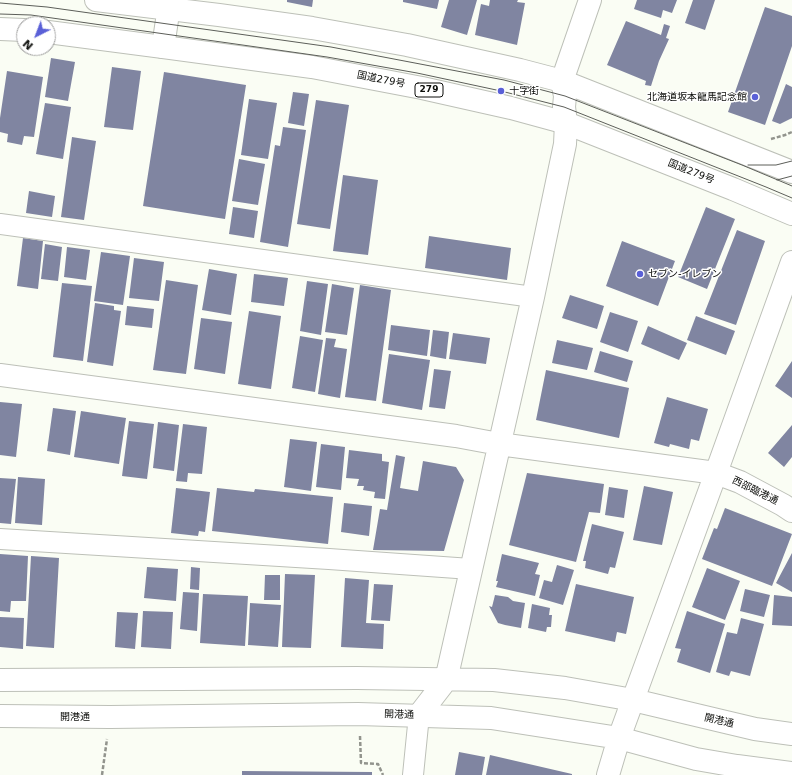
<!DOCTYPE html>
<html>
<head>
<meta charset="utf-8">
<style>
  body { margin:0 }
  #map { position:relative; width:792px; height:775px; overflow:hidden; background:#fafdf4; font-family:"DejaVu Sans",sans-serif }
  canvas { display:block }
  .north { position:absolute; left:16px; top:16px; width:40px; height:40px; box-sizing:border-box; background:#fff; border:1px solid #9e9e9d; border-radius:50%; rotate:222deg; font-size:11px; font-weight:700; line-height:16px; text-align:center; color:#0c0d0a }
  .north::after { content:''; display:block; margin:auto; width:14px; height:18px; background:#5a60d7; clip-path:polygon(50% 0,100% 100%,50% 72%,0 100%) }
</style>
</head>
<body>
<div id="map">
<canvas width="792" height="775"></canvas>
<div class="north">N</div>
</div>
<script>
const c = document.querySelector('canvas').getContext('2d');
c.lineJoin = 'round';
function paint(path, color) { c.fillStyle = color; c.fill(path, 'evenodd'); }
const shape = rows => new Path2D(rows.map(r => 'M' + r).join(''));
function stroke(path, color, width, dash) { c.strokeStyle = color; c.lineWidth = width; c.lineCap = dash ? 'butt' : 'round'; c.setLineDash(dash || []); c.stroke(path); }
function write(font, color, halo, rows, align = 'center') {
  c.font = font + ' "DejaVu Sans","Noto Sans JP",sans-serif'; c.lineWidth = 3; c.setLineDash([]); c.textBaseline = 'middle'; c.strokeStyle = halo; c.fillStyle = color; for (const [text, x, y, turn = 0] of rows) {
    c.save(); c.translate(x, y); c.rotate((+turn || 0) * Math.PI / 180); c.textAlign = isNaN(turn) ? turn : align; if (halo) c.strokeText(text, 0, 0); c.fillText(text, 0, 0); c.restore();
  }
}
const building = shape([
  [287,0,313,0,312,7,287,2],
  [403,0,439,0,437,9,403,2],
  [449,0,477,0,467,35,441,27],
  [490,0,518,0,517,2,525,3,517,45,475,35,481,4,489,6],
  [637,0,677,0,672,13,663,10,661,18,634,9],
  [693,0,715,0,705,30,685,23],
  [765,7,792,16,792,46,765,125,728,112],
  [626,21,661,35,664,24,670,26,666,38,669,39,659,61,651,86,645,85,646,81,607,65],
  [51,58,75,62,68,101,45,97],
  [112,67,141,71,133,130,104,127],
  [7,71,43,77,34,137,24,136,22,145,7,142,8,134,0,132,0,118],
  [164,72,246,85,225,219,143,206],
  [786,84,792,87,792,118,780,124,772,121],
  [293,92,309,94,304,126,288,123],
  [249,99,277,103,268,159,241,155],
  [316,100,349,105,330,229,297,224],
  [45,103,71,107,63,159,36,154],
  [283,127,306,130,288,247,260,242,275,145,280,146],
  [72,137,96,141,84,220,61,217],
  [239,159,265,164,258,205,232,201],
  [343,175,378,180,368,255,333,251],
  [29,191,55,196,52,217,26,213],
  [233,207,258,211,254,238,229,234],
  [706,207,735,219,707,289,678,277],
  [737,230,765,241,736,325,704,314],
  [429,236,511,248,507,280,425,268],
  [23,238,43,241,38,289,17,286],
  [622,241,675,261,658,306,606,286],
  [45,244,62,247,58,281,41,279],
  [67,247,90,250,86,280,64,277],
  [101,252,130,256,123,305,94,301],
  [134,258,164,262,159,301,129,298],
  [209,269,237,274,231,315,202,310],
  [254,274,288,278,284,306,251,302],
  [166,280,198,285,186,374,153,370],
  [307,281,328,284,321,335,300,331],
  [62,283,92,286,83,361,53,357],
  [332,284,354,288,347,335,325,332],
  [360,285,391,290,376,401,345,397],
  [570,295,604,306,597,329,562,318],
  [95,303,114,306,114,310,121,311,113,366,87,362],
  [127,306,154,309,152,328,125,325],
  [249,311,281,316,271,389,238,384],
  [610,312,638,321,628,352,600,342],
  [696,316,735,331,726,355,687,340],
  [201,318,232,322,225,374,194,369],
  [391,325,430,330,427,356,388,350],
  [648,326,687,343,679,360,641,344],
  [433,330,449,332,446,359,430,356],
  [453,333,490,338,486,364,449,359],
  [300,336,323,340,315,392,292,388],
  [326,338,336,339,334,347,347,349,340,398,318,394],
  [557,340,593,348,587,370,552,363],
  [600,351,633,361,627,382,594,372],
  [389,354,430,360,422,410,382,403],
  [792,361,792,398,775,386],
  [434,369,451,371,445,409,429,407],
  [546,370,629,388,619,438,536,420],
  [667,397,708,409,699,441,691,439,689,449,670,444,669,447,654,443],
  [0,402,22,404,16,457,0,455],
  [53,408,76,411,70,455,47,451],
  [81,411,126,418,119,464,74,457],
  [129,421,154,424,147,479,122,476],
  [158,422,179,425,174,471,153,468],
  [183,424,207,427,202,474,188,473,187,482,176,481],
  [792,425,792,457,784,467,768,453],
  [290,439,317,442,311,491,284,487],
  [321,444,345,447,341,490,316,487],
  [349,450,382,454,382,461,389,462,385,499,374,498,375,492,363,490,364,486,357,486,359,479,346,478],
  [396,455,405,457,400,488,418,491,423,461,456,467,464,480,444,551,373,550,380,509,387,510],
  [527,473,604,484,600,513,589,512,576,562,509,545],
  [18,477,45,479,42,525,15,523],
  [0,478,16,479,11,524,0,523],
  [644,486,673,492,662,545,633,540],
  [609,487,628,490,624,518,605,515],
  [176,488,210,492,205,532,199,531,198,536,171,533],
  [217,488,254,492,255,489,333,497,328,544,212,531],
  [344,503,372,506,369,536,341,532],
  [725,508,792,534,772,586,702,559,714,528,717,529],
  [592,524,624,532,615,568,610,567,608,574,585,568,586,561,583,561],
  [792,553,792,592,776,583],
  [0,554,28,556,26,601,11,601,10,612,0,611],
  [502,554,539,563,535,574,540,575,535,596,496,587,498,581,496,581],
  [31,556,59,558,54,648,26,646],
  [557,565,574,570,563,605,539,598,544,580,552,582],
  [147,567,178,569,176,601,144,598],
  [191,567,200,568,199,590,190,589],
  [707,568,740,581,725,620,692,607],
  [285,574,315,575,311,648,282,647],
  [265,575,280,575,280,600,264,600],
  [345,578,369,580,366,623,384,624,383,649,341,647],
  [374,584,393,585,390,621,371,620],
  [576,584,634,597,626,634,617,632,615,642,565,631],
  [745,589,770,595,764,617,740,611],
  [183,592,199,593,197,631,180,629],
  [203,594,248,596,245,646,200,643],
  [495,595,508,597,513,601,525,603,521,628,505,625,498,623,489,606,492,607],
  [774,595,792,597,792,626,772,625],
  [250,603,281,605,278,647,248,645],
  [532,604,550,608,549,615,552,615,551,627,547,627,546,632,528,628],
  [143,611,173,612,171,649,141,647],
  [687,611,725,624,710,673,677,662,681,649,675,648],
  [117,612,138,613,135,649,115,647],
  [0,617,24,618,23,649,0,647],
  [741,618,764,624,750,676,731,671,729,676,716,672,727,632,737,634],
  [459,752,485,757,482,775,455,775],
  [490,755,572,774,572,775,486,775],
  [242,771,372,772,372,775,242,775]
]);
const path = shape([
  [771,139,785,135,792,132],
  [360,736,361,763,378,764,383,775],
  [102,775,107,739]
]);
const street = shape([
  [0,224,533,297],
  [0,539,329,559,471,569],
  [413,775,419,715]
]);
const secondary = shape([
  [163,47,170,0],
  [0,375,456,436,499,444,716,473,740,482,783,505,792,511],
  [0,680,357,678,494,680,565,688,633,700,755,729,792,734],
  [419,715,446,680,533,297,565,144,566,123,564,107,565,96,562,81,590,0],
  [0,716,110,717,358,714,491,718,619,738,696,759,737,766,792,773],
  [608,775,619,738,716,473,792,262]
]);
const highway = shape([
  [96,0,219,15,312,28,407,45,520,70,562,81,792,172],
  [0,29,24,30],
  [48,32,163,47,312,67,422,88,511,108,566,123,733,189,792,214]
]);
const tram = shape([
  [0,3,47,7,331,47,504,80,565,96,742,165,792,186],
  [0,14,31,15,327,57,417,73,501,91,564,107,766,187,792,198],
  [748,165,776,165,792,161],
  [777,180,792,176]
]);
const markers = [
  [501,91,4,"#5a60d7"],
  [755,97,4,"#5a60d7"],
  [640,274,4,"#5a60d7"]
];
const shields = [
  [429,90,28]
];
const shieldNames = [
  ["279",429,90]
];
const streetNames = [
  ["国道279号",381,80,11],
  ["国道279号",691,172,22],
  ["西部臨港通",755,491,26],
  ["開港通",399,715,1],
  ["開港通",75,717],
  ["開港通",719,721,13]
];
const poiNames = [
  ["十字街",509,91],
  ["北海道坂本龍馬記念館",747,97,"right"],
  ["セブン-イレブン",648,274]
];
paint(building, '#8085a1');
stroke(street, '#bdc0b8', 22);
stroke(secondary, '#bdc0b8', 24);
stroke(highway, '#bdc0b8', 24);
stroke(path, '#92948d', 2.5, [4, 2]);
stroke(street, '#fff', 20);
stroke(secondary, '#fff', 22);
stroke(highway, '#fff', 22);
stroke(tram, '#5c5e59', 1);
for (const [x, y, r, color] of markers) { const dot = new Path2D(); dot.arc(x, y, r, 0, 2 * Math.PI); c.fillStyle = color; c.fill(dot); stroke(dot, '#fff', 1.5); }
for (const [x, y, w] of shields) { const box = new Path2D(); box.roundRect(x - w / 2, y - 7, w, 14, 3); c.fillStyle = '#fff'; c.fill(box); stroke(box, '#0c0d0a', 1); }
write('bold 9px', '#0c0d0a', null, shieldNames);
write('10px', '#0c0d0a', '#fff', streetNames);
write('10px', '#0c0d0a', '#fff', poiNames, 'left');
</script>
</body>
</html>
